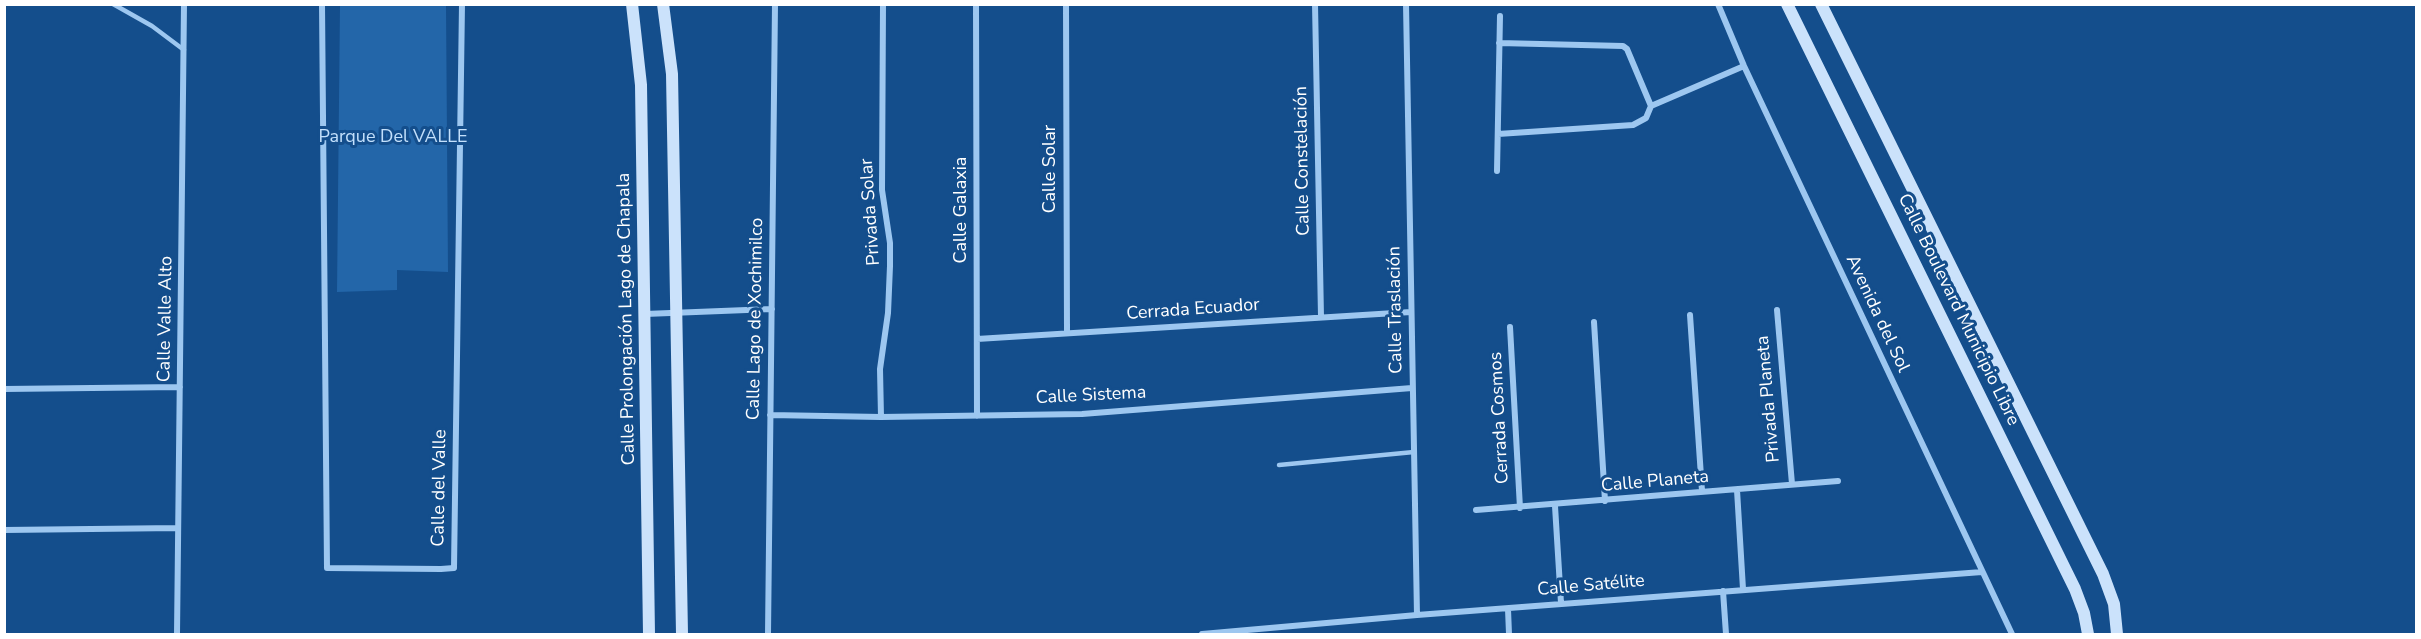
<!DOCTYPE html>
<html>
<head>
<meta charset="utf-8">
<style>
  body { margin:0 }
  #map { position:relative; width:2421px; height:639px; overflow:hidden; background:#144e8c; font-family:"Nunito Sans",sans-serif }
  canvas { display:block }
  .frame { position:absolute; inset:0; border:6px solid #fff; pointer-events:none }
</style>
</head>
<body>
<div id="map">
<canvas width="2421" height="639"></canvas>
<div class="frame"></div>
</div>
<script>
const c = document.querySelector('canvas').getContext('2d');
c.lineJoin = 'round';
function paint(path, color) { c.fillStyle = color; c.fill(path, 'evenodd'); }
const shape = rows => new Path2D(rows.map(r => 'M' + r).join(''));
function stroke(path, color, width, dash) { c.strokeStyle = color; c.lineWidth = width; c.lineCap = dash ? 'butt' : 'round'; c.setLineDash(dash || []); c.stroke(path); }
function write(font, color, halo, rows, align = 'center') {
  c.font = font + ' "Nunito Sans",sans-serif'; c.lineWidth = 6; c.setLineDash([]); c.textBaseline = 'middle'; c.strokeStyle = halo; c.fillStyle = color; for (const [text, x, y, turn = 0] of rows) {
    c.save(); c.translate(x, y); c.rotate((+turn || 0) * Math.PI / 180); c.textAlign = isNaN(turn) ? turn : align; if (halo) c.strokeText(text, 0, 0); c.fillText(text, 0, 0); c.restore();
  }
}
const green = shape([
  [340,5,446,5,448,272,397,270,397,290,337,292]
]);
const service = shape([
  [113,4,152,26,184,50],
  [1279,465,1414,452]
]);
const minor = shape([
  [322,4,327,568,441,569,454,568,462,4],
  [976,4,977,416],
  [1066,4,1067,333],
  [1315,4,1321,317],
  [1406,4,1417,615],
  [1718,4,1744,66,2012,634],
  [1651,106,1744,66],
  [1498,134,1633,125,1646,118,1651,106,1627,49,1623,46,1499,43],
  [1497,171,1500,16],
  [1777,310,1792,484],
  [645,314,772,309],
  [1690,315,1702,491],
  [1594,322,1605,501],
  [1510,327,1520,508],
  [977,339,1411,312],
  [4,389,180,387],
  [770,415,881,417,1082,414,1412,388],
  [881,417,880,369,888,313,890,266,890,243,882,190,883,4],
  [1737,490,1743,589],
  [1555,506,1561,603],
  [1476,510,1838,481],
  [4,530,178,528],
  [1723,591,1726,634],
  [1508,609,1509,634],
  [177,634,184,4],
  [768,634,775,4],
  [1202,634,1417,615,1982,572]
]);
const secondary = shape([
  [632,4,641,85,649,634],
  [663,4,672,74,682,634],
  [1787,4,2075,589,2084,613,2088,634],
  [1821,4,2103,574,2114,604,2117,634]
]);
const parkNames = [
  ["Parque Del VALLE",393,138]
];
const streetNames = [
  ["Calle Constelación",1303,161,-91],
  ["Calle Solar",1051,169,-90],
  ["Calle Galaxia",962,210,-90],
  ["Privada Solar",871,212,-94],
  ["Cerrada Ecuador",1193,310,-4],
  ["Calle Traslación",1396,310,-91],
  ["Calle Boulevard Municipio Libre",1958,310,64],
  ["Avenida del Sol",1877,314,65],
  ["Calle Valle Alto",166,319,-89],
  ["Calle Prolongación Lago de Chapala",627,319,-91],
  ["Calle Lago de Xochimilco",756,319,-89],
  ["Calle Sistema",1091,396,-3],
  ["Privada Planeta",1769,399,-95],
  ["Cerrada Cosmos",1500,418,-93],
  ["Calle Planeta",1655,482,-5],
  ["Calle del Valle",440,488,-89],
  ["Calle Satélite",1591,586,-5]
];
paint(green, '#2366a9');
stroke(service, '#9dc7f0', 4.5);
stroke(minor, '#9dc7f0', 6);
stroke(secondary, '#cbe2fb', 12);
write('18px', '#c3e0fc', '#144e8c', parkNames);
write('18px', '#fff', '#144e8c', streetNames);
</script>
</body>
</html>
